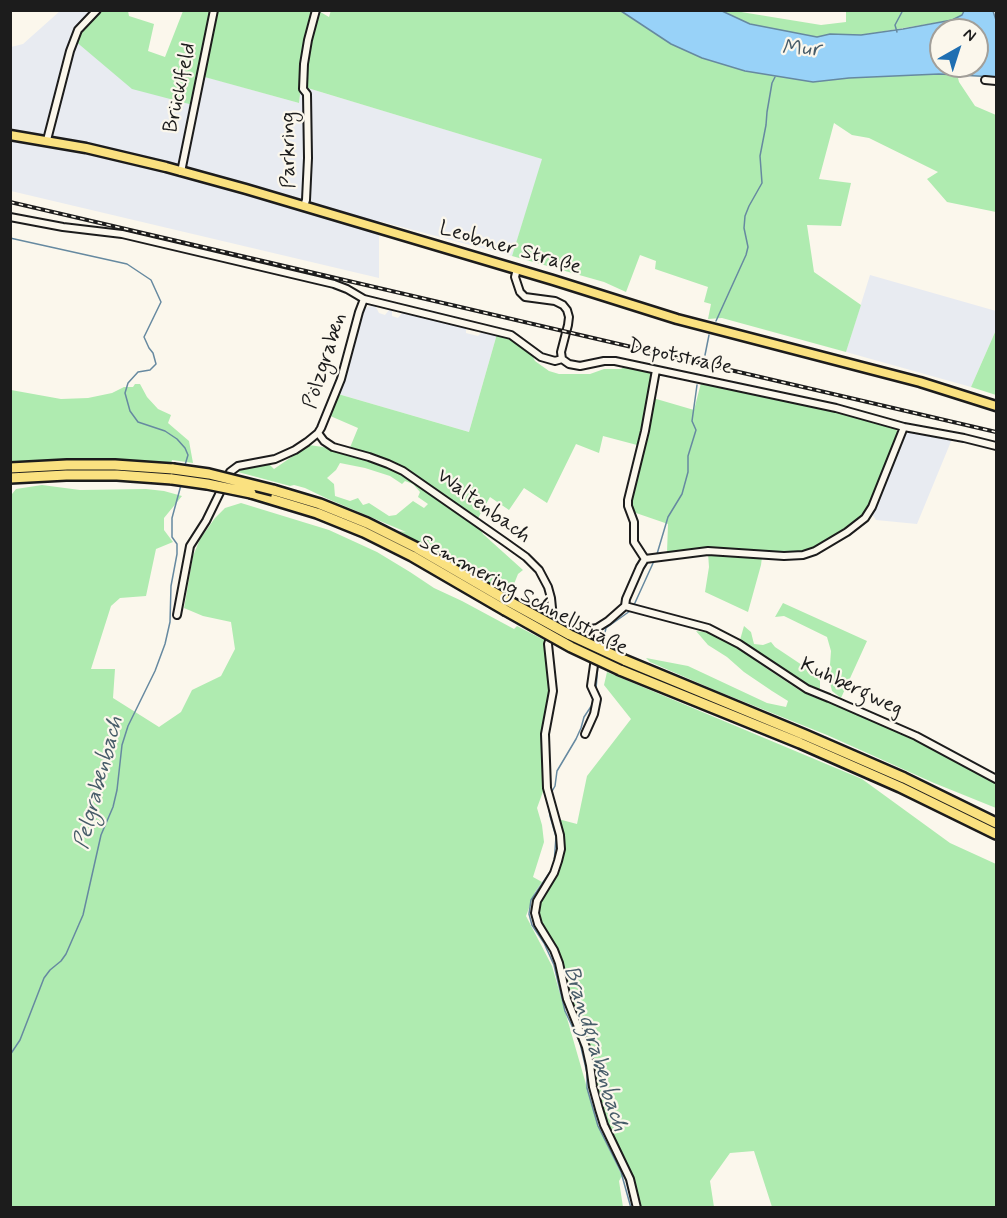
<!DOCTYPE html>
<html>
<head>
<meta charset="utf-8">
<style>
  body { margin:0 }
  #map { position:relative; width:1007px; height:1218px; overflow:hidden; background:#fbf7ec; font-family:Mynerve,sans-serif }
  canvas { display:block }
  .frame { position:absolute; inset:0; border:12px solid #1c1c1c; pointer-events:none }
  .north { position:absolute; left:929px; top:18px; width:60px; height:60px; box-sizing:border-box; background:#fbf7ec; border:2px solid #a29f99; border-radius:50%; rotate:39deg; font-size:16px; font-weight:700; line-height:24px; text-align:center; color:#1c1c1c }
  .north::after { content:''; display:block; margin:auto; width:21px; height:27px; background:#1f6fb2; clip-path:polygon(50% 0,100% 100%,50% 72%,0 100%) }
</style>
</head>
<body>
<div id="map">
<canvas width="1007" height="1218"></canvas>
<div class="frame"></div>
<div class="north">N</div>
</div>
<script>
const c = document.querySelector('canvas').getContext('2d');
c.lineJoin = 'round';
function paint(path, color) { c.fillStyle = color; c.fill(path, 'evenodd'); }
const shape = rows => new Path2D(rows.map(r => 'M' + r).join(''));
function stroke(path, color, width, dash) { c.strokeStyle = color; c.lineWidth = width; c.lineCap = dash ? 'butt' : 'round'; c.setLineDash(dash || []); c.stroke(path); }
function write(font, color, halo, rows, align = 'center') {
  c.font = font + ' Mynerve,sans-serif'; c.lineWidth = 4.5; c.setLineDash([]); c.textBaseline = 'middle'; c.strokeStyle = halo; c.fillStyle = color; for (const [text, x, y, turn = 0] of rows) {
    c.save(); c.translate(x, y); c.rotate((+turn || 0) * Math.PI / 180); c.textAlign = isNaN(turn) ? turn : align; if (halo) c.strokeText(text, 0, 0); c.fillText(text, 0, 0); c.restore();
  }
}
const built = shape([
  [60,11,100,11,74,40,299,103,301,86,543,159,512,256,379,221,379,278,11,191,11,47,23,44],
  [870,275,996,311,996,330,971,387,846,352],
  [372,306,376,307,379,313,385,315,389,310,392,311,392,316,398,318,402,313,405,311,461,324,466,328,466,333,478,336,482,332,497,334,469,432,338,394,362,313,367,307],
  [912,431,952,439,917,524,876,520,872,514,878,498,904,435,907,432]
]);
const green = shape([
  [317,10,329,17,331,10,621,11,671,44,702,58,745,71,813,82,849,78,939,74,957,74,959,82,975,106,996,115,996,212,947,202,927,179,938,172,869,138,852,135,834,123,819,179,851,183,841,226,807,225,814,272,861,305,846,352,722,318,708,319,711,304,704,302,708,287,655,269,656,261,640,255,626,292,604,282,512,256,542,159,301,86,299,103,201,76,193,105,132,89,74,40,100,11,128,11,129,16,154,24,148,51,165,57,183,11],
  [722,11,735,11,821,25,846,22,846,11,964,11,962,15,952,20,861,35,830,34,817,37,750,24],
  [996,330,996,395,971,387],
  [497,334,510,338,518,343,532,355,535,361,549,371,559,374,590,374,604,369,621,369,624,367,651,373,651,376,644,426,627,497,625,498,637,445,603,436,599,453,576,444,547,503,524,488,509,510,490,497,477,520,424,482,397,465,349,450,358,428,328,415,338,394,469,432],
  [701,383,739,390,862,418,893,427,896,429,899,436,870,505,864,515,857,522,838,536,815,548,802,552,788,553,708,548,667,553,668,524,636,513,631,507,630,501,653,398,694,410],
  [135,384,140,384,147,397,158,409,171,415,168,423,189,441,193,463,172,460,171,464,135,461,82,459,11,463,11,390,61,399,88,398,112,393,124,387,133,387],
  [309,445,323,447,391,467,421,484,477,523,483,534,523,570,518,574,510,594,399,531,406,532,328,499,305,488,294,485,290,486,238,472,238,469,268,463,274,469],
  [340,463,365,468,390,476,402,484,405,481,413,484,420,492,418,497,428,504,424,508,413,501,396,515,389,516,369,503,363,505,358,498,350,501,335,496,334,484,327,478,336,470],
  [42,485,80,490,146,489,164,491,182,496,164,518,164,530,173,542,156,549,146,596,120,598,111,606,91,669,115,669,113,698,159,727,181,712,192,690,221,676,235,649,231,622,203,616,184,608,193,556,200,539,215,518,225,508,241,503,329,530,377,552,410,572,434,588,462,601,514,629,517,626,546,641,551,691,544,733,545,786,537,808,542,825,544,842,533,877,542,882,535,892,526,916,552,966,598,1126,622,1176,619,1181,623,1207,11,1207,10,495,12,494,16,489],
  [708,553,762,557,761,565,748,612,705,592,709,567],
  [783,603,867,641,841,698,832,691,829,679,831,651,827,637,784,616,775,617],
  [744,626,751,632,754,644,763,645,771,642,775,647,808,669,820,680,820,690,805,685,740,640],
  [696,631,712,633,738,646,757,662,799,690,813,697,837,704,914,738,996,782,996,808,934,783,827,735,717,691,650,662,646,658,688,666,767,703,786,707,788,701,772,691,744,672,727,657,708,645],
  [607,672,862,779,950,843,996,864,996,1207,772,1207,754,1151,730,1153,710,1181,714,1207,639,1207,634,1183,630,1171,613,1141,603,1116,595,1088,589,1050,583,1030,573,1011,563,968,560,958,540,922,538,911,540,897,558,870,563,858,563,841,558,819,577,824,587,776,631,719,604,685]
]);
const water = shape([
  [621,11,722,11,750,24,817,37,830,34,861,35,903,29,952,20,962,15,964,11,993,11,996,20,996,77,939,74,849,78,813,82,745,71,702,58,671,44,621,11],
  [941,30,977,30,977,66,941,66,941,30]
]);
const stream = shape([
  [897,32,895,25,903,10],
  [10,238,127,264,151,280,161,302,144,337,149,348,153,353,156,364,150,370,138,372,128,383,125,393,130,411,138,422,165,431,177,439,185,448,188,455,185,465],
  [716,321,746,255,748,247,744,228,745,216,749,206,762,183,760,156,766,125,767,112,772,83,775,77],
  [705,355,709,335],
  [657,554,668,517,682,494,688,472,688,456,696,430,692,421,697,385],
  [634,605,654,561],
  [602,645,606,628,630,611],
  [596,689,598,664],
  [551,793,555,786,557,771,576,739,581,728,584,717,592,705,594,698],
  [548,801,550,816,556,837,554,864],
  [552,869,531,900,529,914,532,925,544,943,554,965,565,1011,580,1043,587,1073,587,1088,598,1126,621,1172,631,1208],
  [10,1055,20,1040,44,978,50,970,61,961,66,954,83,915,101,835,113,807,117,790,122,745,128,726,155,671,165,644,170,622,171,586,177,554,177,544,172,537,172,518,181,485]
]);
const minor = shape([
  [985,80,996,81],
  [47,140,70,51,78,30,97,10],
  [181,172,214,10],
  [304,206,306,200,308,158,307,94,303,89,304,64,308,40,316,10],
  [10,217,63,227,122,234,334,284,347,289,364,299,511,335,541,357,555,361,562,359,569,364,580,366,604,361,615,361,836,408,904,427,964,438,996,446],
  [517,269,515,277,520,292,525,297,555,301,563,305,567,310,569,317,568,325,561,352,562,359],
  [318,433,324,441,333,447,369,457,388,464,403,471,505,542,526,557,539,570,548,587,551,598,553,618,556,624,564,621,591,629,597,628,608,621,625,606,626,599,640,567,645,559,708,551,784,556,803,555,815,551,847,532,865,518,872,507,904,427],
  [645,559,634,542,634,522,628,506,628,500,645,431,656,370],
  [625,606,708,628,739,644,807,689,829,698,916,736,996,779],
  [177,615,190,546,206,521,230,472,238,466,275,459,295,450,307,442,318,433,321,428,341,379,359,312,364,299],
  [552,632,548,644,553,691,545,734,547,788,560,835,561,849,558,861,554,873,537,901,535,913,538,924,554,950,559,963,567,999,586,1047,590,1065,593,1087,599,1109,604,1125,630,1179,637,1208],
  [585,734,594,714,597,699,591,686,598,637,597,628]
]);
const major = shape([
  [10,135,86,148,166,167,246,189,553,280,677,319,920,382,996,406]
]);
const highway = shape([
  [10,468,67,465,115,465,173,469],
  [10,478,66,475,117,475,172,479],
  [273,490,320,504,367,523,417,548,510,602],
  [251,493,317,513,364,532,412,556,505,610],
  [624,660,805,735,904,778,996,823],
  [620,670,800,743,900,787,996,834]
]);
const rail = shape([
  [10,202,996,432]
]);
const highwayBridge = shape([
  [173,469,209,474,273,490],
  [172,479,207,484,251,493],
  [510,602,570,635,624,660],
  [505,610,571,647,620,670]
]);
const streetNames = [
  ["Brücklfeld",181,88,-78],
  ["Parkring",290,150,-90],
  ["Leobner Straße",510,249,16],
  ["Depotstraße",680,358,12],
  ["Pölzgraben",326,361,-72],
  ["Waltenbach",483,507,36],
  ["Semmering Schnellstraße",523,596,28],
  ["Kuhbergweg",851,688,25]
];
const waterNames = [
  ["Mur",801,50,2],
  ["Pelgrabenbach",100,783,-75],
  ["Brandgrabenbach",594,1049,73]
];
paint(built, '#e8ebf1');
paint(green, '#afebb0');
paint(water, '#98d2f8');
stroke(water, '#6689a0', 1.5);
stroke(stream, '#6689a0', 1.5);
stroke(minor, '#1c1c1c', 10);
stroke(major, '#1c1c1c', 13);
stroke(highway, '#1c1c1c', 14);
stroke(minor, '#fbf7ec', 6);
stroke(major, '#fae180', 8);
stroke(highway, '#fae180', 9);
stroke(rail, '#1c1c1c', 4);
stroke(rail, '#fbf7ec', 1.5, [4.5]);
stroke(highwayBridge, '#1c1c1c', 14, []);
stroke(highwayBridge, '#fae180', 9);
write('21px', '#1c1c1c', '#fbf7ec', streetNames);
write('italic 22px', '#475c69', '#fbf7ec', waterNames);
</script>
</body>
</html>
